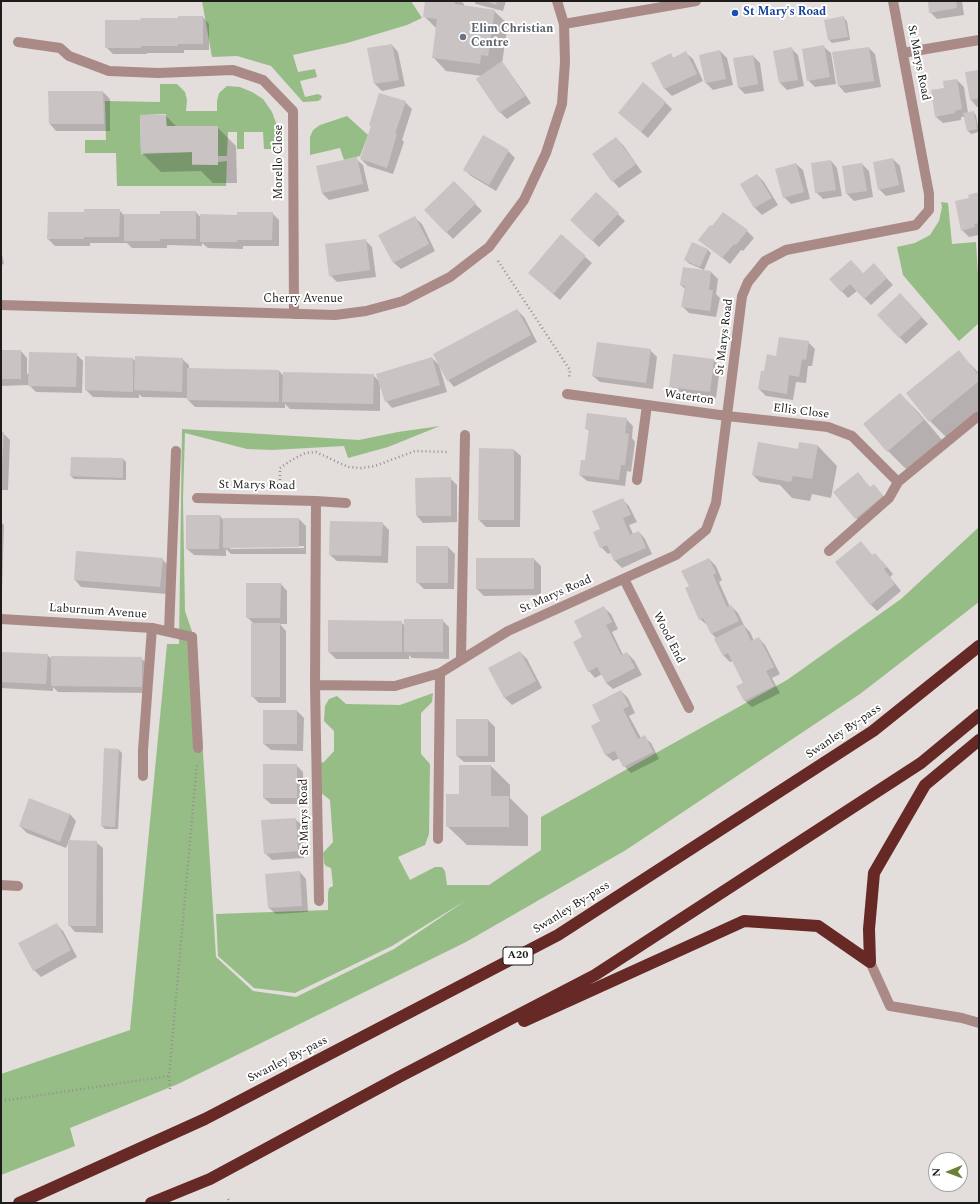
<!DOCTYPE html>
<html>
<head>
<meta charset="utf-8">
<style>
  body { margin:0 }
  #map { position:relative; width:980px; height:1204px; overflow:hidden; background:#e3dddb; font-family:Spectral,serif }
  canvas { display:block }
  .frame { position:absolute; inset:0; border:2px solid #1e1c1b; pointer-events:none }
  .north { position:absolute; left:928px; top:1152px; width:40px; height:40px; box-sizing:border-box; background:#fff; border:1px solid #a5a4a4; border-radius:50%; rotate:269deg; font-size:11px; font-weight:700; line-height:16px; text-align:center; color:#1e1c1b }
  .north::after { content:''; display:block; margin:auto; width:14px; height:18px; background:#698235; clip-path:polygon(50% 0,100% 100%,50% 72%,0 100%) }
</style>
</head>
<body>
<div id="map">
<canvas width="980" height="1204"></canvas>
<div class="frame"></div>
<div class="north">N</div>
</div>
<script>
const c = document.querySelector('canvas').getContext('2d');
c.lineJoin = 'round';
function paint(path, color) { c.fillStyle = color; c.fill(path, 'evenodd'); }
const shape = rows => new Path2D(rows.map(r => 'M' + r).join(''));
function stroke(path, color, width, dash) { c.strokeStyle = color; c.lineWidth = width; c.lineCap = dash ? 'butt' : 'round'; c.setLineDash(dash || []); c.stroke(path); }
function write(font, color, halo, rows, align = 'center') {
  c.font = font + ' Spectral,serif'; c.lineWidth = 4; c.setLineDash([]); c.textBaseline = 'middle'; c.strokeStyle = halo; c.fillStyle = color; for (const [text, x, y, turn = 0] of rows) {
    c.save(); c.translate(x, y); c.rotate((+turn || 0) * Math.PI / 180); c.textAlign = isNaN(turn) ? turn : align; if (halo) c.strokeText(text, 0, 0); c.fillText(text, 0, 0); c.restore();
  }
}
const green = shape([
  [202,1,411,1,422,18,407,25,347,43,293,55,298,72,315,69,317,77,300,81,305,97,318,94,322,96,321,99,318,101,303,102,271,66,237,56,212,57],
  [160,84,177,84,185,92,187,100,186,111,217,111,217,101,219,93,227,86,240,87,252,92,263,99,272,112,278,128,278,149,264,149,263,132,244,132,244,149,237,149,237,132,228,132,227,156,218,156,218,126,167,126,166,114,140,115,141,154,192,152,192,165,218,165,218,162,227,161,226,186,117,186,116,153,85,153,85,140,106,140,105,101,160,102],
  [347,116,368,135,360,156,344,160,340,148,310,155,310,137,313,130,320,125],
  [941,202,948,203,952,244,976,242,979,289,979,323,959,341,903,275,897,247,915,243,930,235,939,221,942,207],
  [440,426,388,447,348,458,344,446,272,450,247,449,185,433,183,499,185,611,196,643,216,957,253,991,296,997,394,949,465,901,392,946,295,993,254,988,218,956,216,914,328,910,328,893,329,888,333,886,331,868,326,866,324,863,323,853,333,842,330,800,320,792,319,763,324,762,334,751,334,731,324,721,325,706,329,699,337,696,346,704,400,705,433,693,432,702,421,713,421,754,430,764,429,834,425,845,398,857,410,880,435,867,442,867,445,871,447,885,489,885,541,850,541,817,787,680,901,599,979,527,979,602,860,694,626,850,466,942,178,1084,70,1128,75,1146,1,1175,1,1074,130,1030,167,644,179,644,182,429,359,440,398,432]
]);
const shadow = shape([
  [426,1,461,1,464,4,464,6,494,11,508,24,502,63,508,70,531,103,507,119,500,112,482,76,446,71,433,57,437,29,424,16],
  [474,1,506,1,503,11,476,4],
  [929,1,962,1,964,15,937,19,930,12],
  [203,17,209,24,209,50,184,50,184,53,147,53,147,54,113,54,106,47,142,21],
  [844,18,847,21,850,40,832,43,829,40,826,21],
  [392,45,398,52,405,86,382,91,375,84,368,49],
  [824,47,831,53,836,84,815,87,808,80],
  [791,48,798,55,804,86,787,90,780,83],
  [869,48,875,54,881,87,845,93,839,86,833,53],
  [720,51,727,58,733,85,713,90,706,83,700,56],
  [686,53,693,59,703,81,672,96,665,89,653,63,670,55,674,58],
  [753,56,760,63,764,91,745,94,738,87],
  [979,71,979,106,977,107,971,100],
  [957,80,964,87,968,113,973,112,976,115,979,132,971,134,968,131,965,117,961,117,961,120,943,123,936,117,945,88],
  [103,92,110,99,110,131,56,131,50,124],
  [405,102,412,109,402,140,404,142,393,174,368,166,361,159,372,127],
  [665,102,672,109,648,138,619,113],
  [141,116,166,116,177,127,217,127,236,146,237,183,213,183,201,171,161,172,142,153],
  [616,138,623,145,642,172,619,188,613,181],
  [508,151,515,158,496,191,471,176,465,170],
  [356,159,363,165,369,191,329,200,322,193,317,167],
  [893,159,900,166,905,192,886,196,879,189],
  [831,161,837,168,842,196,823,199,816,192],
  [796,164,803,170,810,199,791,204,784,197],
  [862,164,869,171,873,197,854,201,847,194],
  [757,175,764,182,778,205,762,215,755,208,741,185],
  [454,182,482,211,453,239,425,210],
  [596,193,625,221,599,247,571,220],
  [979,193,979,235,969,237,962,230],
  [119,210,124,215,161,215,196,212,201,218,272,213,279,220,279,246,243,246,243,249,208,248,202,243,202,246,167,245,167,248,132,248,127,243,90,243,90,246,55,246,48,239,85,213],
  [415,218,422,224,435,251,401,269,394,263,380,235],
  [747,231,754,238,743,251,741,250,730,264,700,240],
  [561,236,592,263,560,300,536,279],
  [365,240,372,247,376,277,337,282,330,275],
  [692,243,708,250,711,253,704,270,688,263,685,259],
  [1,250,4,264,1,265],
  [684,268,711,272,718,279,716,294,720,298,716,317,689,313,683,307,685,289,681,285],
  [880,271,893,285,871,305,857,291,848,298,831,280],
  [907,301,928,324,906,344,878,315],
  [517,310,524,317,537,342,454,387,448,380],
  [808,342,815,349,812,366,808,366,806,383,796,382,793,400,766,396,759,389,777,357],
  [650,350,657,357,653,389,600,382,593,376],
  [1,351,21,351,27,358,27,374,76,354,83,361,82,393,36,392,28,384,28,385,1,386],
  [958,352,979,373,979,416,949,440,930,421],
  [432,358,439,365,447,392,392,408,386,401,380,384,380,411,290,409,285,404,285,408,195,407,188,400,188,398,142,397,139,394,139,398,93,397,86,390,133,359,136,362,182,359,189,365,189,369,279,371,283,375,373,375,380,382],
  [714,360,720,367,716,398,676,393,670,386],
  [900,394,919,413,942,440,907,470,888,451],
  [626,419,633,426,632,438,635,442,631,472,627,471,625,486,587,481,580,475,586,461,590,432,586,428],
  [1,433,3,433,10,440,8,490,1,490],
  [800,443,818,446,837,466,831,498,812,494,810,501,792,498,780,485,760,482,753,475,798,450],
  [514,450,521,456,520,527,486,527,479,520],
  [123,459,126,462,126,480,74,479,71,476],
  [450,478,457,485,457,522,423,523,417,516],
  [870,488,880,492,889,503,863,525,856,518],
  [622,499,629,506,637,522,629,525,633,534,639,532,645,539,652,554,622,568,615,561,612,552,608,554,601,547,601,529],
  [220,516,224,521,299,519,306,526,306,554,231,554,226,549,226,556,194,555,187,549],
  [304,546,304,548,230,549,230,547],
  [1,522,4,525,2,590,1,590],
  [382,523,389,530,388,563,337,561,330,555],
  [861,543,873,556,882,561,893,574,890,577,901,591,877,611,870,604],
  [448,547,455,554,454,589,424,589,417,582],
  [162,559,169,566,167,594,81,587,75,580],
  [534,559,541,566,541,595,484,596,477,589],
  [709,559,716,566,722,580,719,582,730,607,731,606,738,613,745,627,750,632,754,641,759,638,765,645,780,674,772,678,780,693,752,707,745,701,738,686,744,683,733,661,730,662,723,655,717,639,711,633,708,626,700,619,690,587],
  [281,584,287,591,287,624,280,624,286,631,286,703,259,703,252,696,254,624,247,617],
  [604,608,611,614,618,629,612,632,623,655,627,653,634,660,642,675,613,689,606,683,602,674,595,678,589,671,584,638],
  [442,620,449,627,449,659,412,658,409,655,409,659,336,659,329,652,401,622,405,626],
  [520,652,527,659,542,688,512,705,505,698,489,668],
  [1,653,47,655,52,659,141,658,148,665,148,693,58,692,53,687,53,691,1,688],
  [621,691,628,698,635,713,629,716,641,738,644,737,651,743,659,759,631,773,624,766,620,758,613,761,606,755,592,726,601,721],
  [297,711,304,718,303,751,271,750,264,744],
  [457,720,488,720,495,727,495,762,464,762,457,756],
  [119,750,122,753,118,829,105,829,102,826],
  [296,765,303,772,303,804,271,804,264,798],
  [491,766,510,785,510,798,528,816,528,846,467,845,447,826,460,795],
  [70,814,76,821,69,841,96,842,103,848,103,933,75,932,69,925,69,841,66,848,27,833,20,826],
  [295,819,302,825,304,858,272,860,265,853],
  [300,872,306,879,308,912,276,914,269,908],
  [56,924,63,931,77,957,41,977,34,970]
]);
const building = shape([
  [425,1,455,1,455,4,495,10,488,56,481,55,480,64,432,58,437,19,423,17],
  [485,1,497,1,496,5],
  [928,1,956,1,957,8,929,13],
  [178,16,203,16,203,44,178,44,178,46,141,46,141,48,105,48,105,20,141,20,140,18,178,18],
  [844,16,848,37,828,40,824,20],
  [392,44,399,80,374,84,367,48],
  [824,45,830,77,807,81,802,49],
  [792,47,798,80,779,83,773,51],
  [869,47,874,81,838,86,832,52],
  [720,50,726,79,705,83,699,55],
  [686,51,697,74,664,89,651,63,671,53,673,58],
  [753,55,758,84,738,88,733,58],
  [502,61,525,96,499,113,476,79],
  [979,70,979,98,970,100,965,72],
  [957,79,962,109,955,111,955,113,935,117,931,90,944,88,943,81],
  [643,82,666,102,641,132,618,113],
  [48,91,103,91,104,124,49,124],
  [379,93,406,101,395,134,397,134,387,168,360,159,371,126,369,125],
  [974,111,977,129,967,131,963,113],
  [140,115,166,115,166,126,218,126,218,165,192,164,192,152,141,153],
  [483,135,509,150,489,185,463,170],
  [616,137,636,164,612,182,592,154],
  [357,157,363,184,322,193,316,166],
  [893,158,899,185,878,190,873,162],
  [831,160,836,190,815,193,811,163],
  [796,163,804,192,783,198,775,169],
  [862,163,867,191,846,194,842,166],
  [757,174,772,198,754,208,740,184],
  [454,181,476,203,446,233,424,210],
  [596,192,619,213,592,241,570,220],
  [979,192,979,223,974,224,975,227,961,231,955,201,969,198,968,195],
  [84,209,120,209,119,237,84,237,84,239,47,239,48,212,84,212],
  [160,211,196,211,196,239,160,239,160,241,124,241,124,214,160,214],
  [237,212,273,212,272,240,237,240,237,242,200,242,200,214,237,215],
  [723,212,748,230,736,245,734,244,722,258,698,240,710,225,712,226],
  [415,216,429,244,393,263,378,235],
  [561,234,586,256,553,294,528,273],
  [366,239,370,270,329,276,325,244],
  [692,242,708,249,700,267,684,260],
  [851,260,863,273,874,263,887,278,864,299,850,284,841,292,829,279],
  [683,267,711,271,709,290,713,290,710,311,681,307,685,286,680,285],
  [900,293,922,317,899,338,877,315],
  [517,309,531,335,447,381,433,354],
  [779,337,809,341,806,360,802,359,799,377,789,375,787,394,758,389,761,371,764,371,767,354,776,356],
  [597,342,651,349,646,383,592,376],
  [1,350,21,350,21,379,1,379],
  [959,350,979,376,979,381,929,422,906,393],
  [29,352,77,353,76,387,28,386],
  [673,354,714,359,710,392,669,387],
  [85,356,133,358,133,392,85,390],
  [135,356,183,358,182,392,134,390],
  [432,357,440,385,385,402,376,374],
  [187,368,279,370,279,402,187,400],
  [283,372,374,374,373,404,282,402],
  [900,393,924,420,887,452,863,424],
  [587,413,627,418,625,433,629,434,625,465,621,465,619,480,579,475,581,460,585,460,589,429,585,429],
  [1,432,4,432,2,464,1,464],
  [758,442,798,449,799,442,818,445,812,479,793,476,791,482,752,475],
  [479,448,514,449,514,520,478,520],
  [71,457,123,458,123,478,70,476],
  [858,472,870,487,874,484,883,496,855,519,833,492],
  [451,477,451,516,416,516,415,478],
  [623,498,631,515,623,518,630,535,639,531,646,548,614,561,607,545,600,548,593,532,600,529,592,511],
  [186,515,220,515,219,549,186,549],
  [223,518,299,518,299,547,223,548],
  [330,521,383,522,381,556,329,555],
  [861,541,872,555,875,553,887,567,884,569,895,584,870,605,835,562],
  [416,546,448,546,448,583,416,583],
  [76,551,163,558,160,587,74,580],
  [476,558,534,558,534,589,476,589],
  [709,558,716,573,713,575,727,607,731,605,739,621,711,634,703,618,699,620,685,588,689,586,681,571],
  [246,583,281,583,280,618,246,618],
  [604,606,612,622,606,625,621,655,627,652,635,668,606,683,597,667,588,672,573,642,582,637,574,621],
  [404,619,443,619,443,652,404,652],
  [328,620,402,621,402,652,328,652],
  [251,623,280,623,280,697,251,697],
  [743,624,751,641,759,637,774,667,766,671,774,686,744,701,736,686,743,683,728,653,723,656,714,639],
  [520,651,536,681,504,698,488,668],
  [1,652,48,654,46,684,1,682],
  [51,656,142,657,142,687,51,686],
  [621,690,629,706,623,709,638,739,645,735,653,752,623,767,615,751,605,755,591,726,600,721,592,705],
  [263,710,297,710,297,744,263,744],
  [456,719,488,719,488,756,456,756],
  [104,748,119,749,115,827,101,826],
  [263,764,297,764,297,798,263,798],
  [459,765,491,765,491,796,509,796,509,827,446,827,446,794,459,794],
  [29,798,70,814,60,842,19,826],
  [296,818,298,851,264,854,261,820],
  [68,840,97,841,96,926,68,926],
  [300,871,302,906,268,908,265,874],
  [57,923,71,950,33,971,18,943]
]);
const path = shape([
  [498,261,570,370,569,378],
  [280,484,280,468,290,461,305,453,316,452,348,467,361,468,375,466,415,451,449,452],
  [170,1089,169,1076,197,763],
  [1,1101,169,1076],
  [228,1199,230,1203]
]);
const lane = shape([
  [18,42,60,48,69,56,109,71,158,73],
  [169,631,176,451],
  [192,637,198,748],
  [143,776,143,750,152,628],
  [870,962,890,1006,962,1018,979,1023]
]);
const street = shape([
  [564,24,696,1],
  [903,53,979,40],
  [158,73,233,70,263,80,293,111,294,314],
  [1,305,335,315,366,311,403,301,450,277,489,247,524,200,546,153,562,104,565,62,564,24,557,1],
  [567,394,727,416,828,427,852,436,898,482],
  [637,480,647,405],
  [197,498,316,501],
  [829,551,889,498,898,482,977,417],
  [624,579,689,708],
  [1,619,152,628,192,637],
  [461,659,465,435],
  [315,685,316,501,346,503],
  [438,839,440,673,508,631,676,555,706,530,716,503,742,296,748,282,765,261,786,250,916,225,929,210,929,194,893,1],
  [1,885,18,886],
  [319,901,315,685,395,686,440,673]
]);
const highway = shape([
  [870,962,869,929,874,873,925,785,979,740],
  [524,1021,744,921,818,926,870,962],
  [19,1203,205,1119,558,935,873,731,979,646],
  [151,1203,210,1179,399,1077,595,975,921,763,979,715]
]);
const markers = [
  [735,13,4,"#1a4fb4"],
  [463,37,4,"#6b7280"]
];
const shields = [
  [518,956,30]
];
const shieldNames = [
  ["A20",518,956]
];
const transitNames = [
  ["St Mary's Road",743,13]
];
const worshipNames = [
  ["Elim Christian",471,30],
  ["Centre",471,44]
];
const streetNames = [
  ["St Marys Road",918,63,79],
  ["Morello Close",280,162,-90],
  ["Cherry Avenue",303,300],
  ["St Marys Road",725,337,-83],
  ["Waterton",689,398,8],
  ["Ellis Close",801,412,7],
  ["St Marys Road",257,486,1],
  ["St Marys Road",556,595,-24],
  ["Laburnum Avenue",98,612,4],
  ["Wood End",668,638,63],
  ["Swanley By-pass",844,732,-34],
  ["St Marys Road",305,817,-91],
  ["Swanley By-pass",572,908,-32],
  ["Swanley By-pass",288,1060,-27]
];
paint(green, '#97bd87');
paint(shadow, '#0003');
paint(building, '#c9c3c3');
stroke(path, '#948f8e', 2.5, [1, 3]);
stroke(lane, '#aa8a86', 10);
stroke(street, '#aa8a86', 10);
stroke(highway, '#662925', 12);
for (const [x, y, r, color] of markers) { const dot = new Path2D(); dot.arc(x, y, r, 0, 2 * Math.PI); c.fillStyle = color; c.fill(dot); stroke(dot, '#fff', 1.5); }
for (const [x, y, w] of shields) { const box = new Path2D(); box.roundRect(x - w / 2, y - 9, w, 18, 3); c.fillStyle = '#fff'; c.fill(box); stroke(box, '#1e1c1b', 1); }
write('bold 11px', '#1e1c1b', null, shieldNames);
write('bold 12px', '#164399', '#fff', transitNames, 'left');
write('bold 12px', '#5b616d', '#fff', worshipNames, 'left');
write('12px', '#1e1c1b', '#fff', streetNames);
</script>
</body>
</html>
